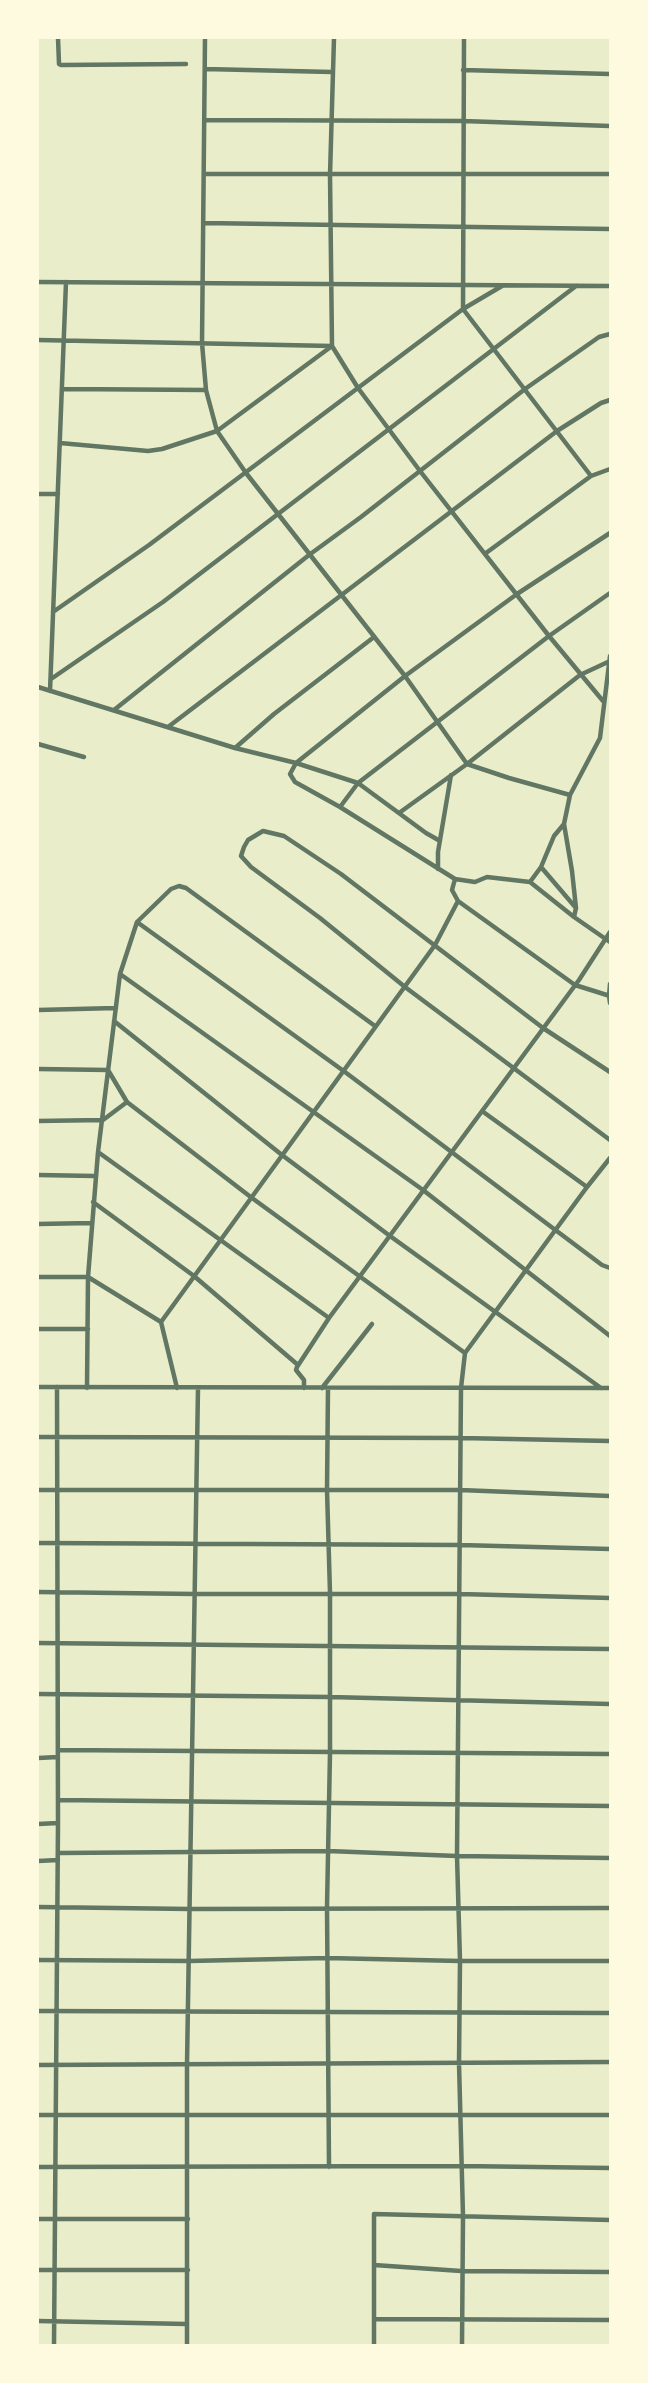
<!DOCTYPE html>
<html>
<head>
<meta charset="utf-8">
<style>
  body { margin:0 }
  #map { position:relative; width:648px; height:2383px; overflow:hidden; background:#e9edc9; font-family:Inter,sans-serif }
  canvas { display:block }
  .frame { position:absolute; inset:0; border:39px solid #fefae0; pointer-events:none }
</style>
</head>
<body>
<div id="map">
<canvas width="648" height="2383"></canvas>
<div class="frame"></div>
</div>
<script>
const c = document.querySelector('canvas').getContext('2d');
c.lineJoin = 'round';
const shape = rows => new Path2D(rows.map(r => 'M' + r).join(''));
function stroke(path, color, width, dash) { c.strokeStyle = color; c.lineWidth = width; c.lineCap = dash ? 'butt' : 'round'; c.setLineDash(dash || []); c.stroke(path); }
const minor = shape([
  [58,38,59,64,61,65,186,64],
  [205,38,202,343,206,390,217,431,246,473,405,676,467,764,509,778,570,795],
  [334,38,330,175,332,346,358,388,420,471,549,636,603,701],
  [464,38,463,309,591,476],
  [205,69,332,72],
  [463,70,610,74],
  [205,120,463,121,610,126],
  [204,174,610,174],
  [203,223,610,229],
  [38,282,610,286],
  [38,340,332,346],
  [63,389,206,390],
  [60,443,148,451,162,449,217,431,332,346],
  [38,494,58,494],
  [486,553,591,476,610,469],
  [53,612,149,545,463,309,502,286],
  [51,679,163,602,576,286],
  [38,687,235,748,296,763,358,783,426,833,440,841],
  [50,691,66,282],
  [114,710,309,555,361,517,525,389,599,337,610,334],
  [168,727,557,431,601,403,610,400],
  [38,744,84,757],
  [235,748,274,714,374,637],
  [340,807,358,783,549,636,610,593],
  [399,813,467,764,580,675,610,661],
  [541,867,576,908],
  [438,869,438,852,451,775],
  [455,879,340,807,295,782,290,774,296,763,405,676,517,594,610,533],
  [530,882,541,867,554,836,564,824],
  [458,901,575,985,610,996],
  [574,917,576,908,572,871,564,824,570,795,600,738,610,656],
  [137,922,345,1072,602,1265,610,1268],
  [120,974,423,1190,610,1336],
  [610,984,609,996,610,1003],
  [38,1010,116,1008],
  [114,1021,282,1155,390,1236,601,1388],
  [38,1069,108,1070,127,1102,252,1198,465,1353,461,1388,457,1856,460,1961,459,2063,463,2216,462,2346],
  [610,1072,543,1028,341,874,284,836,263,831,248,840,244,847,241,856,251,867,320,918,405,987,610,1140],
  [482,1111,587,1187],
  [38,1121,103,1120,127,1102],
  [98,1152,329,1318],
  [38,1175,95,1176],
  [93,1202,194,1276,298,1365],
  [38,1224,91,1223],
  [38,1277,88,1277,161,1322],
  [38,1329,88,1329],
  [465,1353,587,1187,610,1158],
  [38,1387,610,1388],
  [87,1388,88,1277,98,1152,120,974,137,922,171,889,179,886,186,888,375,1026],
  [177,1388,161,1322,435,945,458,901,452,890,455,879,475,882,487,877,530,882,574,917,610,942],
  [304,1388,304,1380,296,1370,297,1367,329,1318,579,980,610,932],
  [322,1388,372,1324],
  [328,1388,327,1490,330,1593,330,1753,327,1907,329,2167],
  [38,1437,461,1438,610,1441],
  [38,1490,460,1490,610,1496],
  [38,1543,460,1545,610,1549],
  [38,1592,195,1594,460,1594,610,1598],
  [38,1643,610,1649],
  [38,1694,330,1697,610,1704],
  [58,1750,610,1754],
  [38,1758,58,1757],
  [58,1800,610,1806],
  [38,1824,58,1823],
  [58,1853,328,1851,457,1856,610,1858],
  [38,1861,58,1860],
  [38,1907,190,1909,610,1908],
  [38,1960,189,1961,327,1958,460,1961,610,1961],
  [38,2011,610,2013],
  [38,2065,610,2062],
  [38,2115,610,2115],
  [38,2167,461,2166,610,2168],
  [38,2219,188,2219],
  [374,2265,461,2271,610,2272],
  [38,2270,188,2270],
  [374,2319,610,2320],
  [38,2321,187,2324],
  [54,2346,58,1823,57,1387],
  [187,2346,187,2064,198,1388],
  [374,2346,374,2214,610,2220]
]);
stroke(minor, '#617663', 4.5);
</script>
</body>
</html>
